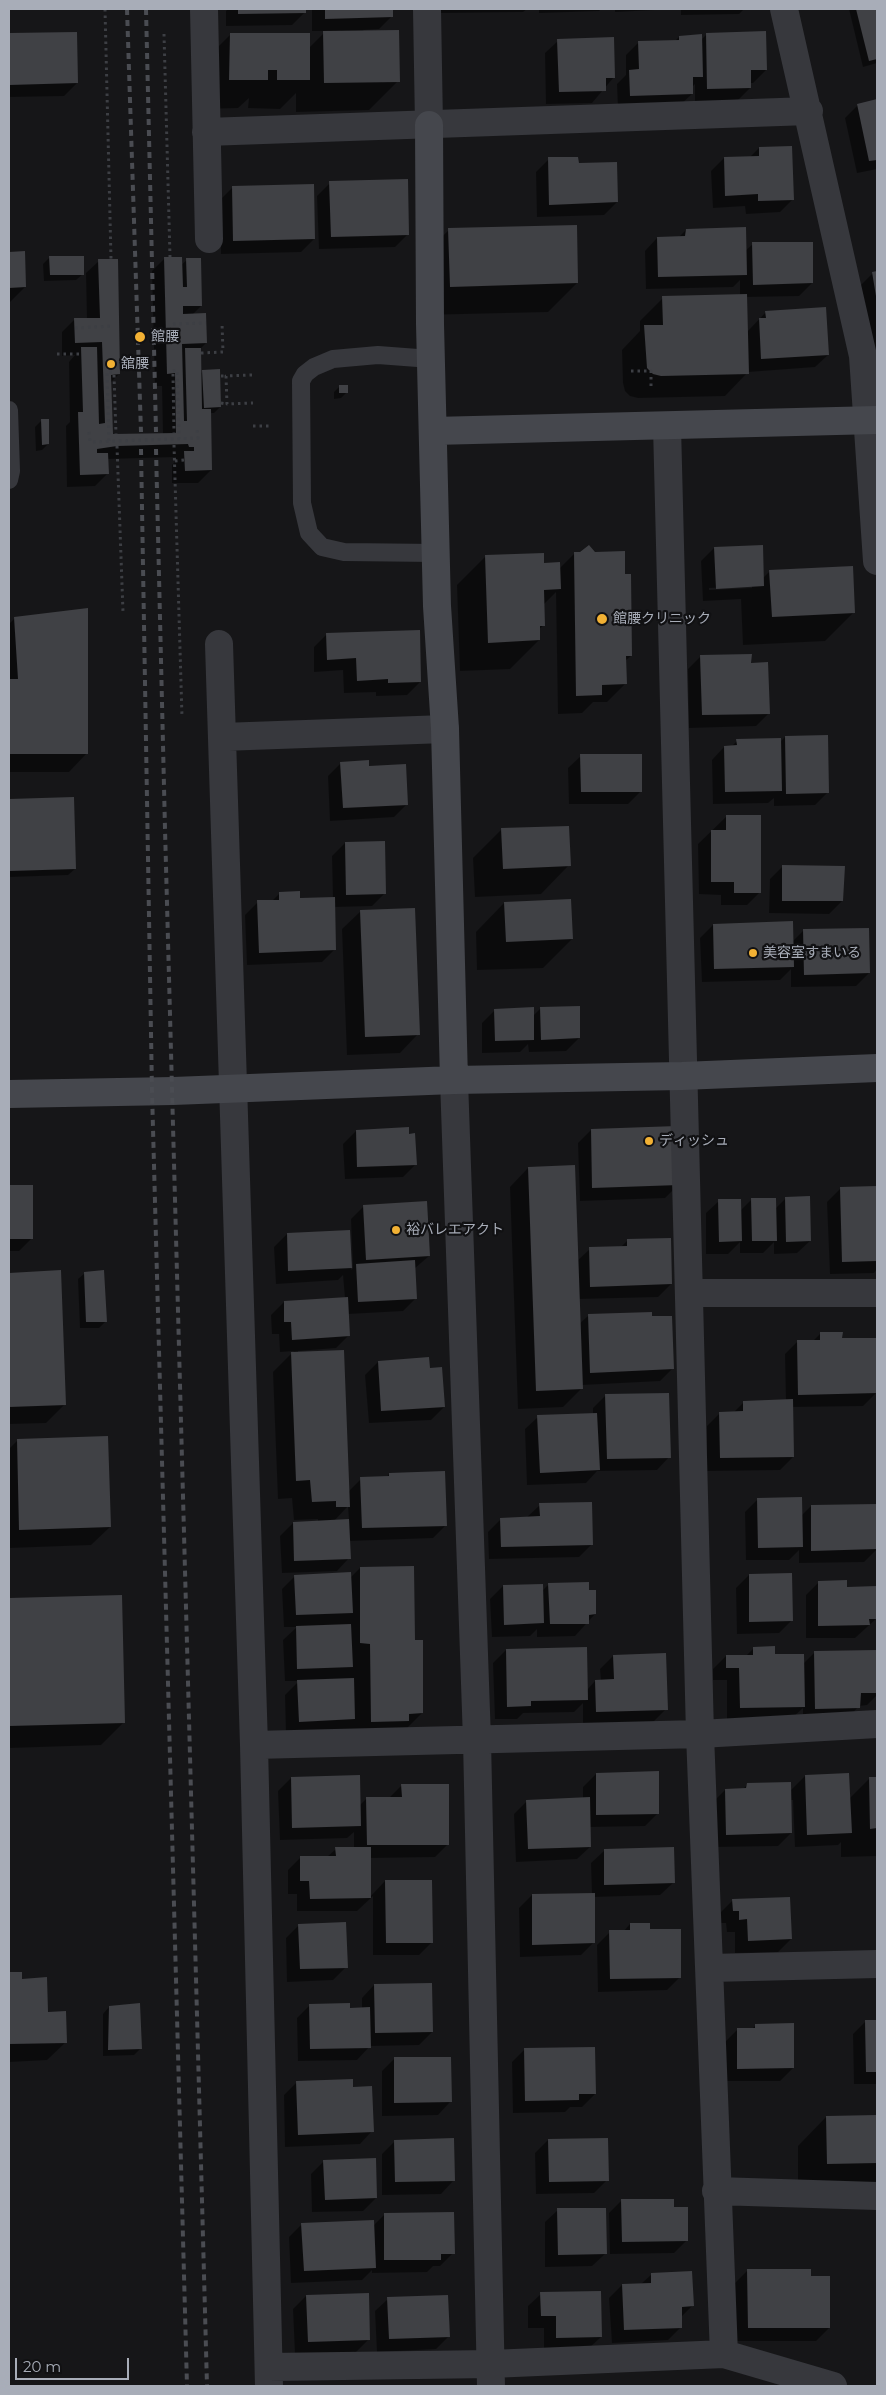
<!DOCTYPE html>
<html>
<head>
<meta charset="utf-8">
<style>
  body { margin:0 }
  #map { position:relative; width:886px; height:2395px; overflow:hidden; background:#161618; font-family:Montserrat,sans-serif }
  canvas { display:block }
  .frame { position:absolute; inset:0; border:10px solid #a8adb8; pointer-events:none }
  .scale { position:absolute; left:15px; top:2358px; width:114px; height:22px; box-sizing:border-box; border:2px solid #a8adb8; border-top:0; padding-left:6px; font-size:15px; line-height:18px; white-space:nowrap; color:#a8adb8; -webkit-text-stroke:4px #111113; paint-order:stroke }
</style>
</head>
<body>
<div id="map">
<canvas width="886" height="2395"></canvas>
<div class="frame"></div>
<div class="scale">20 m</div>
</div>
<script>
const c = document.querySelector('canvas').getContext('2d');
c.lineJoin = 'round';
function paint(path, color) { c.fillStyle = color; c.fill(path, 'evenodd'); }
const shape = rows => new Path2D(rows.map(r => 'M' + r).join(''));
function stroke(path, color, width, dash) { c.strokeStyle = color; c.lineWidth = width; c.lineCap = dash ? 'butt' : 'round'; c.setLineDash(dash || []); c.stroke(path); }
function write(font, color, halo, rows, align = 'center') {
  c.font = font + ' Montserrat,"Noto Sans JP",sans-serif'; c.lineWidth = 4.5; c.setLineDash([]); c.textBaseline = 'middle'; c.strokeStyle = halo; c.fillStyle = color; for (const [text, x, y, turn = 0] of rows) {
    c.save(); c.translate(x, y); c.rotate((+turn || 0) * Math.PI / 180); c.textAlign = isNaN(turn) ? turn : align; if (halo) c.strokeText(text, 0, 0); c.fillText(text, 0, 0); c.restore();
  }
}
const shadow = shape([
  [228,9,305,9,305,12,292,25,226,26,226,11],
  [312,9,392,9,392,16,379,29,363,30,398,81,369,110,296,112,296,93,280,109,248,108,249,98,238,108,201,109,201,64,230,35,309,48,326,31,312,31],
  [440,9,527,9,523,12,440,13],
  [539,9,601,9,599,11,539,13],
  [615,9,674,9,615,12],
  [681,9,744,9,739,14,681,15],
  [849,9,877,9,877,63,863,67],
  [76,33,77,83,64,96,9,97,9,34],
  [707,34,766,70,753,83,750,83,750,88,737,101,695,101,695,84,692,87,692,94,679,106,618,108,617,84,626,75,626,55,639,42,674,42,679,37,701,40],
  [558,41,614,77,592,103,546,104,545,53],
  [877,101,877,169,857,173,845,118,858,105],
  [759,148,793,199,780,212,746,214,745,206,713,208,711,171,724,158,750,157],
  [549,159,578,164,617,202,604,215,537,217,536,172],
  [330,183,408,234,395,247,319,249,317,196],
  [232,188,314,239,301,252,221,254,220,200],
  [449,230,577,283,548,312,421,315,420,258],
  [686,230,745,251,753,244,812,283,799,296,746,297,747,332,766,312,828,355,815,367,748,372,725,396,638,398,630,396,625,391,623,383,622,350,640,331,640,321,663,298,740,295,740,280,733,287,646,289,645,251,657,238,678,238],
  [24,252,25,287,9,303,9,253],
  [50,257,83,274,76,280,44,281,43,264],
  [165,258,181,265,187,260,201,306,192,315,206,343,200,349,200,374,203,371,220,407,214,413,209,413,211,470,198,483,172,483,172,465,176,461,176,457,107,459,108,473,95,486,67,487,66,426,70,422,69,362,75,355,62,356,62,332,75,319,87,319,86,273,99,261,119,374,110,383,112,435,163,434,162,386,155,386,152,271],
  [877,272,877,360,854,363,844,302,873,273],
  [340,386,347,392,341,398,334,399,334,392],
  [41,421,48,444,42,450,36,451,35,427],
  [714,548,763,578,770,571,854,612,825,641,743,645,741,599,703,601,701,561],
  [752,586,752,588,709,590,709,588],
  [575,553,595,553,624,575,631,656,625,661,625,684,607,702,593,702,582,713,558,714,556,592,543,605,544,625,538,630,539,640,510,669,460,671,457,585,486,556,543,564,559,569],
  [15,618,87,753,69,772,9,772,9,624],
  [327,634,420,682,407,695,376,696,376,692,344,693,343,670,314,672,314,647],
  [701,656,750,664,769,713,756,726,689,728,688,669],
  [785,737,828,792,815,805,774,806,774,798,768,803,713,804,712,760,724,747,731,747,737,741,780,742],
  [581,756,641,791,628,804,569,804,568,768],
  [341,763,368,768,407,804,394,817,330,821,328,776],
  [72,798,75,869,68,875,9,877,9,801],
  [727,816,760,892,747,905,721,905,721,895,699,894,698,844],
  [502,829,569,865,541,894,475,897,473,858],
  [345,843,385,893,372,906,334,907,335,949,322,962,247,965,245,915,258,902,272,901,279,894,299,899,333,898,332,856],
  [783,866,842,901,829,914,769,913,770,879],
  [504,903,572,939,543,968,477,970,476,932],
  [361,911,418,1034,400,1053,347,1055,342,929],
  [713,925,792,942,803,931,869,973,856,986,791,987,791,969,780,980,702,982,700,938],
  [541,1008,579,1038,566,1051,529,1052,528,1044,520,1052,482,1053,482,1023,495,1010,533,1016],
  [591,1130,678,1185,665,1198,580,1201,578,1143],
  [356,1131,416,1164,403,1177,345,1179,343,1144],
  [528,1168,577,1261,590,1249,620,1248,628,1240,671,1284,658,1297,578,1299,579,1324,588,1316,673,1368,660,1381,582,1385,582,1388,563,1407,518,1409,510,1187],
  [9,1186,32,1186,32,1238,19,1251,9,1251],
  [877,1187,877,1269,874,1273,830,1274,827,1202,840,1189],
  [786,1198,810,1241,797,1253,774,1254,774,1242,763,1253,740,1253,740,1242,728,1254,706,1254,706,1213,719,1201,740,1211,752,1199,775,1209],
  [364,1206,429,1256,414,1269,416,1298,403,1311,348,1314,349,1335,336,1348,298,1351,298,1353,348,1492,361,1479,386,1478,389,1474,446,1525,433,1538,349,1541,349,1558,337,1571,282,1573,280,1536,293,1523,318,1522,318,1519,294,1520,292,1498,278,1499,273,1372,294,1351,280,1352,279,1334,272,1334,271,1315,284,1302,345,1298,343,1275,338,1280,276,1284,274,1247,287,1234,349,1231,351,1270,353,1268,351,1219],
  [348,1506,349,1520,334,1521],
  [60,1272,65,1404,46,1423,9,1424,9,1274],
  [85,1273,106,1321,99,1328,80,1328,78,1279],
  [820,1334,841,1339,876,1393,863,1406,792,1407,793,1457,780,1470,707,1471,707,1426,720,1413,733,1413,744,1402,786,1401,785,1354,798,1341,813,1341],
  [378,1362,429,1369,444,1407,431,1420,369,1423,365,1375],
  [606,1395,669,1457,657,1470,597,1471,586,1483,527,1485,525,1429,538,1417,593,1414,593,1408],
  [17,1441,110,1527,91,1545,9,1548,9,1449],
  [758,1499,801,1516,811,1506,877,1549,864,1562,799,1563,799,1550,789,1560,746,1560,745,1512],
  [540,1505,592,1544,579,1557,489,1559,488,1532,501,1519,526,1518],
  [360,1568,414,1641,422,1713,393,1742,286,1734,285,1695,299,1681,285,1681,283,1640,297,1627,284,1627,282,1589,295,1576,350,1578],
  [749,1575,792,1620,779,1633,737,1634,736,1588],
  [819,1582,846,1588,877,1588,877,1618,855,1638,806,1638,806,1595],
  [549,1584,588,1591,595,1614,575,1636,537,1637,537,1629,530,1636,492,1637,490,1599,503,1586,542,1591],
  [121,1597,124,1722,101,1745,9,1748,9,1600],
  [754,1648,803,1664,815,1652,877,1651,877,1695,867,1705,859,1706,846,1720,803,1721,803,1708,791,1719,727,1720,727,1680,713,1680,713,1669,726,1656,746,1656],
  [506,1650,587,1690,595,1681,601,1681,600,1669,613,1656,666,1709,653,1722,583,1725,583,1703,574,1712,523,1713,517,1719,495,1719,493,1663],
  [596,1774,658,1813,645,1826,589,1827,590,1847,577,1859,516,1862,514,1814,527,1801,583,1799,583,1787],
  [805,1776,849,1799,869,1779,877,1778,877,1856,841,1857,841,1842,838,1845,795,1847,793,1800,790,1800,791,1833,778,1846,713,1847,712,1803,725,1790,742,1790,747,1785,790,1791],
  [291,1778,360,1805,367,1798,389,1798,402,1785,448,1844,435,1857,370,1858,370,1897,385,1881,432,1942,419,1955,373,1955,373,1896,357,1911,297,1911,297,1894,288,1894,288,1870,301,1857,327,1857,336,1849,354,1848,354,1832,347,1838,280,1840,278,1791],
  [604,1851,673,1883,660,1895,593,1897,594,1942,581,1955,520,1957,519,1908,532,1895,592,1894,591,1863],
  [733,1900,791,1939,778,1952,735,1953,735,1932,727,1932,726,1923,720,1923,720,1913],
  [630,1924,680,1977,667,1990,598,1992,597,1945,610,1932,623,1932],
  [299,1925,346,1967,333,1980,287,1982,286,1938],
  [9,1973,21,1973,21,1980,66,2042,47,2060,9,2062],
  [374,1985,432,2032,419,2045,370,2046,357,2060,298,2061,297,2018,310,2005,362,2009,362,1998],
  [109,2007,141,2048,134,2055,103,2056,103,2014],
  [866,2021,877,2021,877,2084,854,2084,853,2034],
  [756,2025,793,2068,780,2081,725,2081,725,2042,738,2029,752,2029],
  [525,2049,595,2094,582,2107,570,2107,565,2112,513,2113,512,2062],
  [395,2058,450,2102,438,2115,382,2116,382,2071],
  [297,2082,352,2088,372,2131,360,2144,285,2147,284,2095],
  [877,2116,877,2191,798,2193,798,2146,826,2117],
  [548,2140,607,2180,594,2193,536,2194,535,2153],
  [395,2141,453,2181,441,2194,382,2195,382,2154],
  [324,2161,376,2198,363,2211,312,2212,311,2174],
  [622,2200,673,2208,687,2240,674,2253,610,2254,609,2213],
  [558,2210,605,2254,592,2266,545,2267,545,2222],
  [385,2214,453,2253,440,2266,433,2266,427,2272,372,2273,372,2270,362,2280,291,2283,289,2237,302,2224,373,2226],
  [748,2270,810,2277,829,2328,816,2341,736,2341,735,2283],
  [652,2274,692,2306,681,2317,681,2327,668,2340,612,2343,609,2298,622,2285,641,2284],
  [541,2294,601,2337,588,2349,544,2350,544,2328,528,2328,528,2306],
  [306,2296,369,2339,356,2352,295,2354,293,2309],
  [388,2299,449,2336,436,2349,377,2352,375,2311]
]);
const building = shape([
  [238,9,306,9,306,13,238,14],
  [325,9,393,9,393,17,325,19],
  [856,9,877,9,877,59,869,61],
  [399,30,400,82,324,83,323,31],
  [766,31,767,70,751,70,751,88,707,89,706,33],
  [77,32,78,83,9,85,9,33],
  [230,33,310,33,310,80,277,80,277,70,268,70,268,80,229,80],
  [702,34,703,77,693,77,693,94,630,96,629,70,639,69,638,41,679,40,679,36],
  [614,37,615,78,606,78,606,91,559,92,557,39],
  [877,99,877,160,869,161,857,104],
  [792,146,794,200,758,201,758,194,725,196,724,157,759,156,759,147],
  [548,157,578,157,579,163,617,162,618,202,549,205],
  [408,179,409,235,331,237,329,181],
  [314,184,315,239,233,241,232,186],
  [577,225,578,283,450,287,448,228],
  [746,227,747,275,658,277,657,237,685,236,686,229],
  [752,242,813,242,813,283,753,285],
  [25,251,26,287,9,288,9,252],
  [49,256,84,256,84,275,50,275],
  [164,257,182,257,183,287,187,287,186,258,201,258,202,306,183,306,183,314,206,313,207,343,182,344,184,421,187,421,185,348,201,348,202,409,211,409,212,470,185,471,184,451,194,451,194,447,189,447,188,444,117,446,97,449,97,453,108,453,109,474,80,475,78,412,83,412,81,347,97,347,99,424,105,423,102,342,75,343,74,318,100,318,98,259,118,259,120,374,111,375,113,434,176,433,175,373,167,374],
  [877,271,877,296,876,296,872,272],
  [747,294,749,374,661,376,653,374,647,368,644,325,663,325,662,296],
  [826,307,829,355,761,359,759,318,766,318,765,311],
  [220,369,221,407,204,408,202,370],
  [339,385,348,385,348,393,339,393],
  [41,419,49,419,49,444,42,445],
  [589,545,595,552,625,551,625,574,631,574,632,656,626,656,627,684,602,685,602,695,576,696,574,552,580,552],
  [763,545,764,586,716,589,714,547],
  [544,553,544,563,560,562,561,589,544,590,545,626,540,626,540,640,488,643,485,555],
  [853,566,855,613,772,617,769,570],
  [88,608,88,754,9,754,9,679,18,679,14,617],
  [420,630,421,682,388,683,388,679,357,681,356,658,327,660,326,633],
  [752,654,751,663,768,662,770,714,702,715,700,655],
  [828,735,829,793,786,794,785,736],
  [781,738,782,791,725,792,724,746,737,745,736,739],
  [580,754,642,754,642,792,581,792],
  [369,760,369,766,406,764,408,805,343,808,340,762],
  [74,797,76,869,9,871,9,799],
  [726,815,761,815,761,893,734,893,734,882,711,882,711,830,726,830],
  [569,826,571,866,503,869,501,828],
  [385,841,386,894,346,895,345,842],
  [782,865,845,866,843,901,782,901],
  [300,891,300,898,335,897,336,950,259,953,257,900,279,900,279,892],
  [571,899,573,939,506,942,504,902],
  [415,908,420,1035,365,1037,360,910],
  [793,921,794,967,714,969,713,924],
  [869,928,870,973,804,975,803,929],
  [580,1006,580,1038,541,1040,540,1007],
  [534,1007,534,1040,495,1041,494,1009],
  [677,1126,679,1185,592,1188,591,1129],
  [409,1127,409,1134,415,1133,417,1165,357,1167,356,1130],
  [575,1165,583,1389,536,1391,528,1167],
  [9,1185,33,1185,33,1239,9,1239],
  [877,1186,877,1261,842,1262,840,1187],
  [810,1196,811,1241,786,1242,785,1197],
  [751,1198,776,1198,777,1241,752,1241],
  [718,1199,741,1199,742,1241,719,1242],
  [427,1201,430,1256,366,1260,363,1205],
  [350,1230,352,1268,288,1271,287,1233],
  [671,1238,672,1284,590,1287,589,1247,627,1246,627,1239],
  [415,1260,417,1299,358,1302,356,1264],
  [61,1270,66,1405,9,1407,9,1273],
  [104,1270,107,1322,86,1322,84,1272],
  [348,1297,350,1336,292,1340,291,1322,284,1322,284,1301],
  [652,1312,652,1316,672,1316,674,1369,590,1373,588,1314],
  [820,1332,843,1332,842,1338,876,1338,877,1393,798,1395,797,1340,820,1340],
  [344,1350,350,1507,336,1507,336,1501,312,1502,310,1480,296,1481,291,1352],
  [429,1357,430,1368,442,1367,445,1407,381,1411,378,1361],
  [669,1393,671,1458,607,1459,605,1394],
  [793,1399,794,1457,720,1458,719,1412,743,1411,743,1401],
  [597,1413,600,1470,540,1473,537,1415],
  [108,1436,111,1527,19,1530,17,1439],
  [445,1471,447,1526,362,1528,360,1477,389,1476,389,1473],
  [802,1497,803,1547,758,1548,757,1498],
  [592,1502,593,1545,501,1547,500,1518,540,1516,539,1503],
  [877,1504,877,1549,811,1551,811,1505],
  [349,1519,351,1559,294,1561,293,1522],
  [414,1566,415,1640,423,1640,423,1713,409,1714,409,1721,371,1722,370,1644,360,1643,360,1567],
  [351,1572,353,1613,296,1615,294,1575],
  [792,1573,793,1621,749,1622,749,1574],
  [847,1580,847,1587,877,1586,877,1619,869,1619,870,1625,818,1626,818,1581],
  [589,1582,589,1590,596,1590,596,1614,589,1615,589,1624,550,1624,548,1583],
  [543,1584,544,1623,504,1625,503,1585],
  [122,1595,125,1723,9,1726,9,1598],
  [351,1624,353,1667,297,1669,296,1626],
  [775,1646,775,1654,804,1654,805,1707,740,1708,739,1668,726,1668,726,1655,753,1655,753,1647],
  [587,1647,588,1700,531,1701,531,1706,507,1707,506,1649],
  [877,1650,877,1693,861,1693,860,1708,815,1709,814,1651],
  [666,1653,668,1710,596,1712,595,1680,614,1679,613,1655],
  [354,1678,355,1719,299,1722,297,1680],
  [659,1771,659,1814,596,1815,596,1773],
  [849,1773,852,1833,807,1835,805,1775],
  [360,1775,361,1826,292,1828,291,1777],
  [869,1777,877,1777,877,1828,870,1829],
  [791,1782,792,1833,726,1835,725,1789,746,1788,747,1783],
  [401,1784,449,1784,449,1845,367,1845,366,1797,402,1797],
  [590,1797,591,1847,528,1849,526,1800],
  [335,1847,371,1847,371,1898,310,1899,309,1881,300,1881,300,1856,336,1856],
  [674,1847,675,1883,604,1885,604,1849],
  [385,1880,432,1880,433,1943,386,1943],
  [595,1893,595,1943,532,1945,532,1894],
  [790,1897,792,1939,748,1941,747,1919,739,1920,739,1911,733,1911,732,1899],
  [346,1922,348,1968,300,1969,298,1924],
  [630,1923,650,1923,650,1929,681,1929,681,1978,610,1979,609,1930,630,1930],
  [9,1972,22,1972,22,1979,47,1977,48,2012,66,2011,67,2043,9,2044],
  [432,1983,433,2032,375,2033,374,1984],
  [140,2003,142,2049,108,2050,109,2006],
  [350,2003,350,2008,370,2007,371,2048,310,2049,309,2004],
  [865,2020,877,2020,877,2072,866,2072],
  [794,2023,794,2068,737,2069,737,2028,755,2028,755,2024],
  [595,2047,596,2094,579,2094,579,2100,525,2101,524,2048],
  [394,2057,451,2057,452,2102,394,2103],
  [353,2079,353,2087,372,2086,374,2132,298,2135,296,2081],
  [877,2115,877,2163,827,2164,826,2116],
  [454,2138,455,2181,395,2182,394,2140],
  [608,2138,609,2181,549,2182,548,2139],
  [376,2158,377,2198,325,2200,323,2160],
  [621,2199,674,2199,674,2207,688,2207,688,2241,622,2242],
  [557,2208,606,2208,607,2254,558,2255],
  [454,2212,455,2254,441,2254,441,2260,384,2260,384,2213],
  [374,2220,376,2268,304,2271,301,2223],
  [747,2269,811,2269,811,2276,830,2276,830,2328,748,2328],
  [692,2271,694,2306,682,2307,682,2328,624,2330,622,2284,651,2283,651,2273],
  [601,2291,602,2337,556,2338,556,2316,541,2316,540,2292],
  [369,2293,370,2340,308,2342,306,2295],
  [448,2295,450,2337,389,2339,387,2297]
]);
const path = shape([
  [105,9,111,259],
  [164,34,170,257],
  [173,324,206,323],
  [75,328,113,326],
  [201,353,223,352,222,323],
  [57,354,81,354],
  [173,371,177,370,179,439],
  [631,371,651,371,651,390],
  [173,374,174,433],
  [114,375,116,434],
  [252,375,226,376,227,404,253,403],
  [221,376,226,376],
  [221,403,227,404],
  [253,426,269,426],
  [89,432,90,442,198,438,197,429],
  [109,441,107,372,114,372],
  [174,445,182,717],
  [117,446,123,612],
  [175,461,184,460]
]);
const lane = shape([
  [431,359,378,355,333,359,314,367,305,374,301,381,302,503,309,533,322,547,344,552,436,553],
  [9,410,11,471,9,480]
]);
const street = shape([
  [204,9,209,239],
  [427,9,429,125],
  [784,9,863,356,877,561],
  [206,132,809,111],
  [667,426,700,1734,724,2354],
  [219,644,254,1745,269,2386],
  [222,737,445,729],
  [454,1080,477,1740,491,2386],
  [690,1293,877,1293],
  [254,1745,700,1734,877,1724],
  [710,1968,877,1964],
  [716,2191,877,2196],
  [269,2367,491,2364,724,2354,833,2386]
]);
const secondary = shape([
  [429,125,430,324,437,606,445,729,454,1080],
  [433,431,877,420],
  [9,1094,173,1091,454,1080,682,1076,877,1068]
]);
const rail = shape([
  [127,9,141,432],
  [146,9,156,432],
  [141,449,152,1091,187,2386],
  [156,449,165,829,207,2386]
]);
const markers = [
  [140,337,6,"#f2b134"],
  [111,364,5,"#f2b134"],
  [602,619,6,"#f2b134"],
  [753,953,5,"#f2b134"],
  [649,1141,5,"#f2b134"],
  [396,1230,5,"#f2b134"]
];
const poiNames = [
  ["館腰",151,337],
  ["舘腰",121,364],
  ["館腰クリニック",613,619],
  ["美容室すまいる",763,953],
  ["ディッシュ",659,1141],
  ["裕バレエアクト",406,1230]
];
paint(shadow, '#0007');
paint(building, '#404145');
stroke(path, '#3d3f44', 3, [2.5, 4]);
stroke(lane, '#37383d', 18);
stroke(street, '#37383d', 28);
stroke(secondary, '#45474d', 28);
stroke(rail, '#4a4c52', 4, [6, 5]);
for (const [x, y, r, color] of markers) { const dot = new Path2D(); dot.arc(x, y, r, 0, 2 * Math.PI); c.fillStyle = color; c.fill(dot); stroke(dot, '#111113', 2); }
write('14px', '#a8adb8', '#111113', poiNames, 'left');
</script>
</body>
</html>
